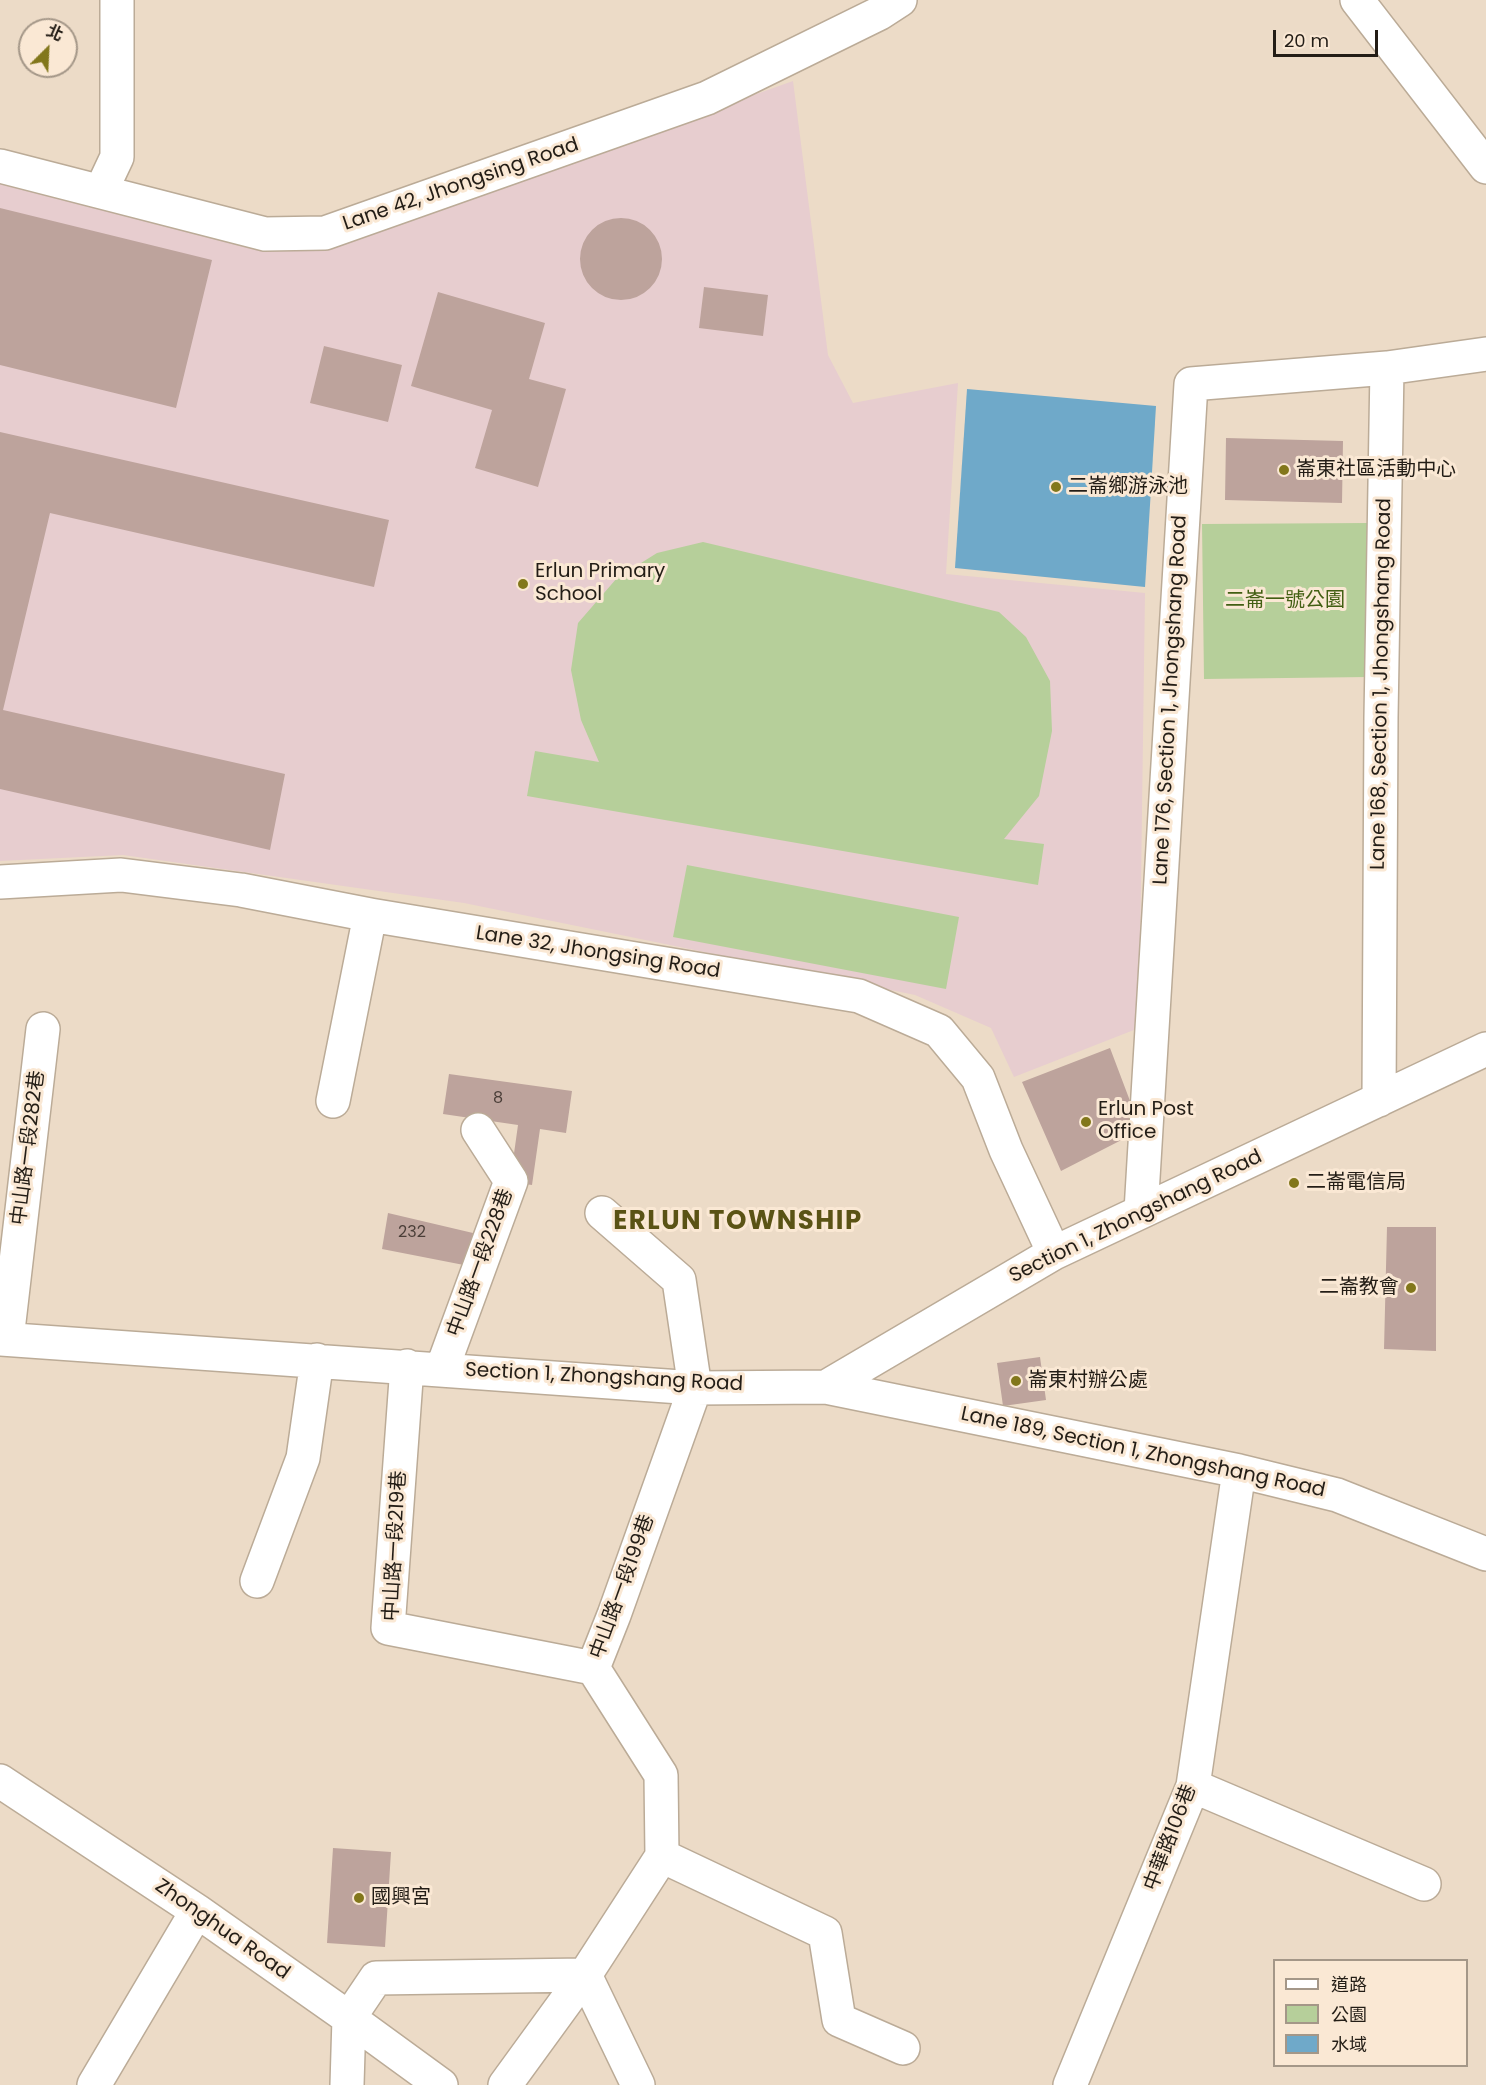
<!DOCTYPE html>
<html>
<head>
<meta charset="utf-8">
<style>
  body { margin:0 }
  #map { position:relative; width:1486px; height:2085px; overflow:hidden; background:#ecdbc7; font-family:Poppins,"Noto Sans TC",sans-serif }
  canvas { display:block }
  .legend { position:absolute; left:1273px; top:1959px; width:195px; height:108px; box-sizing:border-box; background:#fae8d4; border:2px solid #a49788; margin:0; padding:8px 10px; list-style:none; font-size:18px; color:#231d16 }
  .legend li { display:flex; align-items:center; gap:12px; height:30px }
  .legend b { width:30px; border:2px solid #a49788 }
  .north { position:absolute; left:18px; top:18px; width:60px; height:60px; box-sizing:border-box; background:#fae8d4; border:2px solid #a49788; border-radius:50%; rotate:24deg; font-size:16px; font-weight:700; line-height:24px; text-align:center; color:#231d16 }
  .north::after { content:''; display:block; margin:auto; width:21px; height:27px; background:#82771b; clip-path:polygon(50% 0,100% 100%,50% 72%,0 100%) }
  .scale { position:absolute; left:1273px; top:30px; width:105px; height:27px; box-sizing:border-box; border:3px solid #231d16; border-top:0; padding-left:8px; font-size:18px; line-height:21px; white-space:nowrap; color:#231d16; -webkit-text-stroke:4px #fae8d4; paint-order:stroke }
</style>
</head>
<body>
<div id="map">
<canvas width="1486" height="2085"></canvas>
<ul class="legend">
<li><b style="height:8px;background:#fff"></b>道路</li>
<li><b style="height:16px;background:#b6cf9a"></b>公園</li>
<li><b style="height:16px;background:#6fa9c9"></b>水域</li>
</ul>
<div class="north">北</div>
<div class="scale">20 m</div>
</div>
<script>
const c = document.querySelector('canvas').getContext('2d');
c.lineJoin = 'round';
function paint(path, color) { c.fillStyle = color; c.fill(path, 'evenodd'); }
const shape = rows => new Path2D(rows.map(r => 'M' + r).join(''));
function stroke(path, color, width, dash) { c.strokeStyle = color; c.lineWidth = width; c.lineCap = dash ? 'butt' : 'round'; c.setLineDash(dash || []); c.stroke(path); }
function write(font, color, halo, rows, align = 'center') {
  c.font = font + ' Poppins,"Noto Sans TC",sans-serif'; c.lineWidth = 6; c.setLineDash([]); c.textBaseline = 'middle'; c.strokeStyle = halo; c.fillStyle = color; for (const [text, x, y, turn = 0] of rows) {
    c.save(); c.translate(x, y); c.rotate((+turn || 0) * Math.PI / 180); c.textAlign = isNaN(turn) ? turn : align; if (halo) c.strokeText(text, 0, 0); c.fillText(text, 0, 0); c.restore();
  }
}
const education = shape([
  [793,81,828,355,853,403,958,383,946,574,1145,593,1139,1028,1014,1077,991,1028,915,995,464,903,123,855,0,861,0,176,321,249]
]);
const green = shape([
  [1367,523,1368,677,1204,679,1202,524],
  [703,542,999,612,1026,637,1050,681,1052,731,1039,796,1004,839,1044,844,1038,885,527,796,535,751,599,762,581,720,571,670,578,623,617,578,657,553],
  [687,865,959,917,946,989,673,937]
]);
const water = shape([
  [967,389,1156,406,1145,587,955,568]
]);
const building = shape([
  [0,208,212,260,176,408,0,365],
  '580 259a41 41 0 1 1 82 0a41 41 0 1 1-82 0Z',
  [704,287,768,295,763,336,699,328],
  [438,292,545,323,529,379,566,389,538,487,475,468,492,410,411,386],
  [324,346,402,365,388,422,310,403],
  [0,432,389,520,374,587,50,513,3,710,285,774,270,850,0,789],
  [1226,438,1343,441,1342,503,1225,500],
  [1110,1048,1141,1130,1061,1171,1022,1082],
  [449,1074,572,1091,566,1133,540,1129,532,1185,510,1182,518,1125,443,1114],
  [388,1213,473,1233,469,1266,382,1249],
  [1387,1227,1436,1227,1436,1351,1384,1349],
  [1040,1357,1046,1400,1003,1406,997,1363],
  [333,1848,391,1852,385,1947,327,1943]
]);
const minor = shape([
  [1357,0,1486,167],
  [0,166,265,234,325,233,707,98,880,13,900,0],
  [101,191,117,157,117,0],
  [0,882,121,875,241,890,370,915,859,996,939,1031,978,1078,1006,1150,1054,1253],
  [1379,1100,1381,717,1387,368,1486,354],
  [333,1101,370,915],
  [1141,1211,1191,384,1387,368],
  [0,1339,695,1388,826,1387,1054,1253,1486,1049],
  [7,1339,43,1029],
  [407,1366,388,1628,593,1668],
  [442,1369,511,1181,478,1130],
  [826,1387,1239,1471,1337,1495,1486,1554],
  [257,1581,303,1458,317,1360],
  [0,1781,197,1911,349,2018,441,2085],
  [1193,1786,1424,1884],
  [662,1856,825,1933,839,2020,903,2048],
  [94,2085,197,1911],
  [347,2085,349,2018,376,1978,585,1975,638,2085],
  [505,2085,585,1975,662,1856,661,1775,593,1668,614,1615,695,1388,679,1280,602,1213],
  [1070,2085,1193,1786,1239,1471]
]);
const markers = [
  [1284,470,6,"#82771b"],
  [1056,487,6,"#82771b"],
  [523,584,6,"#82771b"],
  [1086,1122,6,"#82771b"],
  [1294,1183,6,"#82771b"],
  [1411,1288,6,"#82771b"],
  [1016,1381,6,"#82771b"],
  [359,1898,6,"#82771b"]
];
const numberNames = [
  ["8",498,1099],
  ["232",412,1233]
];
const streetNames = [
  ["Lane 42, Jhongsing Road",461,185,-19],
  ["Lane 168, Section 1, Jhongshang Road",1382,684,-89],
  ["Lane 176, Section 1, Jhongshang Road",1171,700,-87],
  ["Lane 32, Jhongsing Road",598,953,9],
  ["中山路一段282巷",29,1148,-83],
  ["Section 1, Zhongshang Road",1136,1217,-26],
  ["中山路一段228巷",481,1263,-70],
  ["Section 1, Zhongshang Road",604,1378,3],
  ["Lane 189, Section 1, Zhongshang Road",1143,1453,12],
  ["中山路一段219巷",396,1546,-87],
  ["中山路一段199巷",623,1587,-70],
  ["中華路106巷",1171,1838,-69],
  ["Zhonghua Road",222,1930,35]
];
const poiNames = [
  ["崙東社區活動中心",1296,470],
  ["二崙鄉游泳池",1068,487],
  ["Erlun Primary",535,572],
  ["School",535,595],
  ["Erlun Post",1098,1110],
  ["Office",1098,1133],
  ["二崙電信局",1306,1183],
  ["二崙教會",1399,1288,"right"],
  ["崙東村辦公處",1028,1381],
  ["國興宮",371,1898]
];
const parkNames = [
  ["二崙一號公園",1285,601]
];
const districtNames = [
  ["ERLUN TOWNSHIP",738,1222]
];
paint(education, '#e7cdcf');
paint(green, '#b6cf9a');
paint(water, '#6fa9c9');
paint(building, '#bda39c');
stroke(minor, '#bbab97', 36);
stroke(minor, '#fff', 33);
for (const [x, y, r, color] of markers) { const dot = new Path2D(); dot.arc(x, y, r, 0, 2 * Math.PI); c.fillStyle = color; c.fill(dot); stroke(dot, '#fae8d4', 2); }
write('16px', '#4a3e38', null, numberNames);
write('20px', '#231d16', '#fae8d4', streetNames);
write('20px', '#231d16', '#fae8d4', poiNames, 'left');
write('20px', '#425f13', '#fae8d4', parkNames);
c.letterSpacing = '1.5px';
write('bold 26px', '#5a5315', '#fae8d4', districtNames);
c.letterSpacing = '0px';
</script>
</body>
</html>
